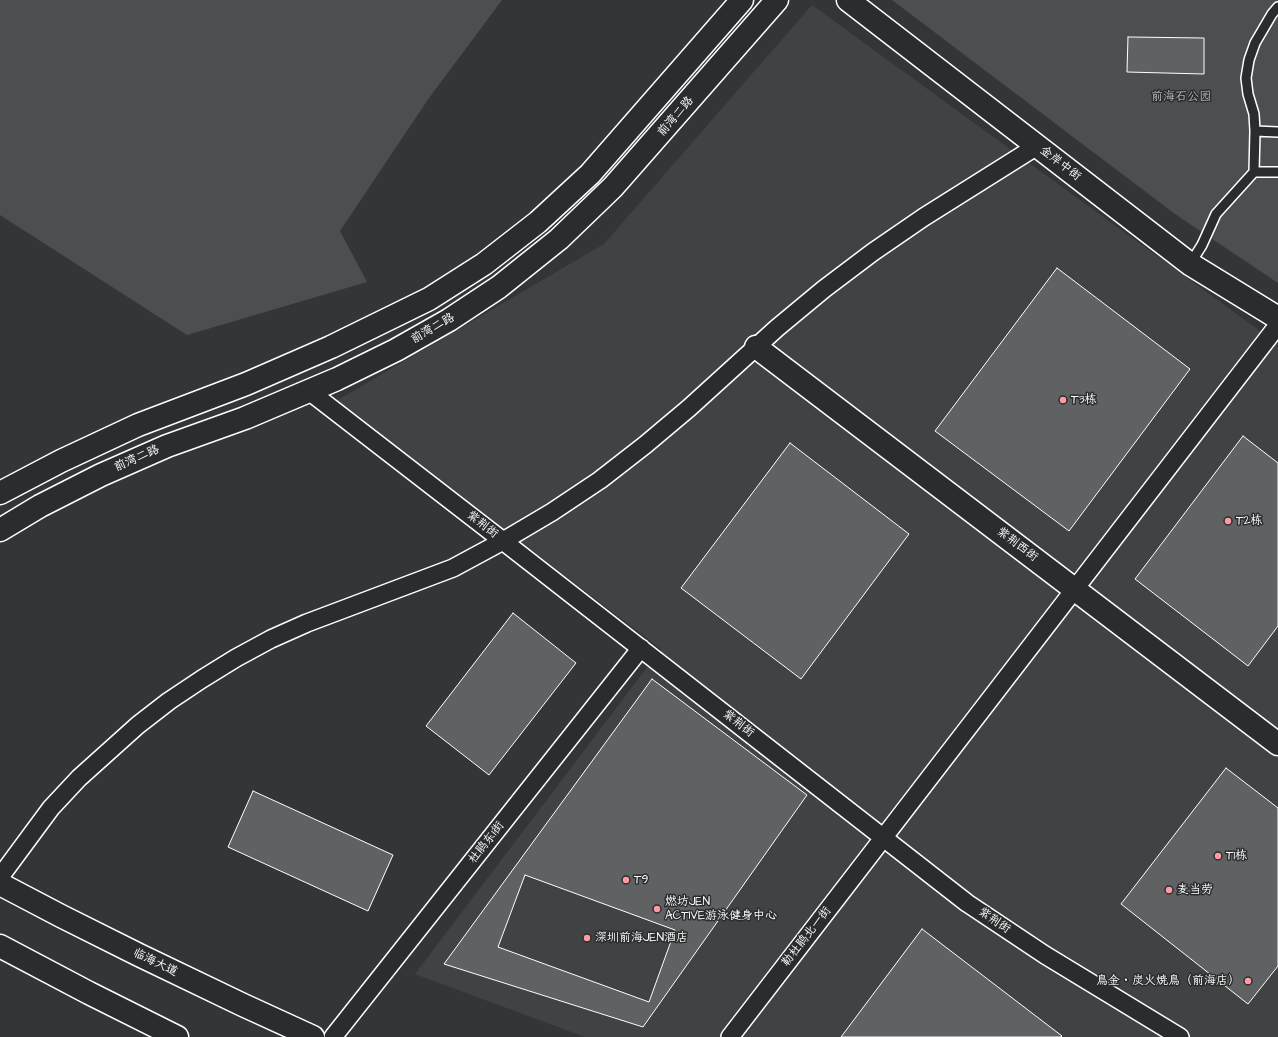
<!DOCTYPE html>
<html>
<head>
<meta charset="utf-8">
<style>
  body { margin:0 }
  canvas { display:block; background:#333536 }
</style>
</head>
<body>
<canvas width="1278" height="1037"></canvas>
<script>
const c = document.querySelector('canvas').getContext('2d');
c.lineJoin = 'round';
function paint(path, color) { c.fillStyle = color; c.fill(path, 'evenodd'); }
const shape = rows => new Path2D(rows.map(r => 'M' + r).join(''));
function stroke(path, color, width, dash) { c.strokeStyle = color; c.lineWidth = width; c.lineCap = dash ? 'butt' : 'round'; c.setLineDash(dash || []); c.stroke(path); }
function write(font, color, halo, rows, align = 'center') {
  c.font = font + ' "Architects Daughter","LXGW WenKai TC",sans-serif'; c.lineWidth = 3; c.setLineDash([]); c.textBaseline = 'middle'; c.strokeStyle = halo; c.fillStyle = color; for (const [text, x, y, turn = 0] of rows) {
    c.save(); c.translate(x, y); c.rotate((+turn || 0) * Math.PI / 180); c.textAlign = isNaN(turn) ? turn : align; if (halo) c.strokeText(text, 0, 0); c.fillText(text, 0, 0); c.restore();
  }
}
const built = shape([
  [812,5,1278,344,1278,1037,585,1037,415,974,661,649,336,401,604,244]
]);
const green = shape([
  [0,0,502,0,429,98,340,231,367,282,187,335,0,215],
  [892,0,1278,0,1278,283,1175,214]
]);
const building = shape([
  [1128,37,1204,38,1204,74,1127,72,1128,37],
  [1057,268,1190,369,1069,531,935,431,1057,268],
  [1243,436,1278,463,1278,626,1248,666,1135,579,1243,436],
  [790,443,909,534,801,679,681,588,790,443],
  [513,613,576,663,489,775,426,726,513,613],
  [652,679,807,795,643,1027,444,964,652,679],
  [1226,768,1278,808,1278,966,1248,1004,1121,904,1226,768],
  [253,791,393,855,368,911,228,847,253,791],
  [525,875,675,930,649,1002,498,947,525,875],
  [922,929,1062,1036,1061,1037,841,1037,922,929]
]);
const service = shape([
  [1255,131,1278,132],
  [1254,172,1278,172],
  [1190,264,1202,245,1216,214,1254,172,1255,131,1254,114,1248,94,1246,78,1249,60,1255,43,1272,14,1278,7]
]);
const minor = shape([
  [309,391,503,541,967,903,1045,955,1180,1037],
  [0,877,51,808,79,778,138,725,169,701,202,679,236,658,271,639,307,623,453,568,503,541,552,512,600,480,645,445,689,408,777,328,824,289,873,252,924,217,1037,146],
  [333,1037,641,648],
  [730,1037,1278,325]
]);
const tertiary = shape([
  [848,0,1190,264,1278,318],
  [756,347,1278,744],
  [0,493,61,461,138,425,246,384,331,347,429,299,484,264,538,222,590,174,742,0],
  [0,530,40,506,101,475,167,446,245,418,337,379,396,350,449,320,499,287,559,239,613,187,777,0]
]);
const secondary = shape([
  [0,884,61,916,139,955,243,1005,313,1037],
  [0,946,89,993,177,1037]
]);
const markers = [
  [1063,400,4,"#ff9aa2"],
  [1228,521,4,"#ff9aa2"],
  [1218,856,4,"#ff9aa2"],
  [626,880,4,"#ff9aa2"],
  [1169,890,4,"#ff9aa2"],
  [657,909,4,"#ff9aa2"],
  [587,938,4,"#ff9aa2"],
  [1248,981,4,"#ff9aa2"]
];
const parkNames = [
  ["前海石公园",1181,97]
];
const streetNames = [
  ["前湾二路",676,117,-49],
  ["金岸中街",1060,164,38],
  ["前湾二路",433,329,-30],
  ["前湾二路",137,459,-24],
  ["紫荆街",482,525,38],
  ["紫荆西街",1017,545,37],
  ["紫荆街",738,724,38],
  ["杜鹃东1街",487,843,-52],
  ["紫荆街",994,921,34],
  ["勒杜鹃北一街",807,937,-52],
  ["临海大道",155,963,26]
];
const poiNames = [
  ["T3栋",1071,400],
  ["T2栋",1236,521],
  ["T1栋",1226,856],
  ["T9",634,880],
  ["麦当劳",1177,890],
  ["燃坊JEN",665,902],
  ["ACTIVE游泳健身中心",665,916],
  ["深圳前海JEN酒店",595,938],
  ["鳥金・炭火焼鳥（前海店）",1240,981,"right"]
];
paint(built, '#404243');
paint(green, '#4c4f50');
paint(building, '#5f6162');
stroke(building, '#fff', 1);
stroke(service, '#fff', 12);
stroke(minor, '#fff', 20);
stroke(tertiary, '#fff', 25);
stroke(secondary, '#fff', 25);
stroke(service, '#2a2d2e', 9);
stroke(minor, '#2a2d2e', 17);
stroke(tertiary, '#2a2d2e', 22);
stroke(secondary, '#2a2d2e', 22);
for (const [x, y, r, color] of markers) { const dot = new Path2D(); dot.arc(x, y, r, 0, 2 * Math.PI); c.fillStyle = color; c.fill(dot); stroke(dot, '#2a2d2e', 1.5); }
write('12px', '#b7b9b9', '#2a2d2e', parkNames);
write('12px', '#fff', '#2a2d2e', streetNames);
write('12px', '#fff', '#2a2d2e', poiNames, 'left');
</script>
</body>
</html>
